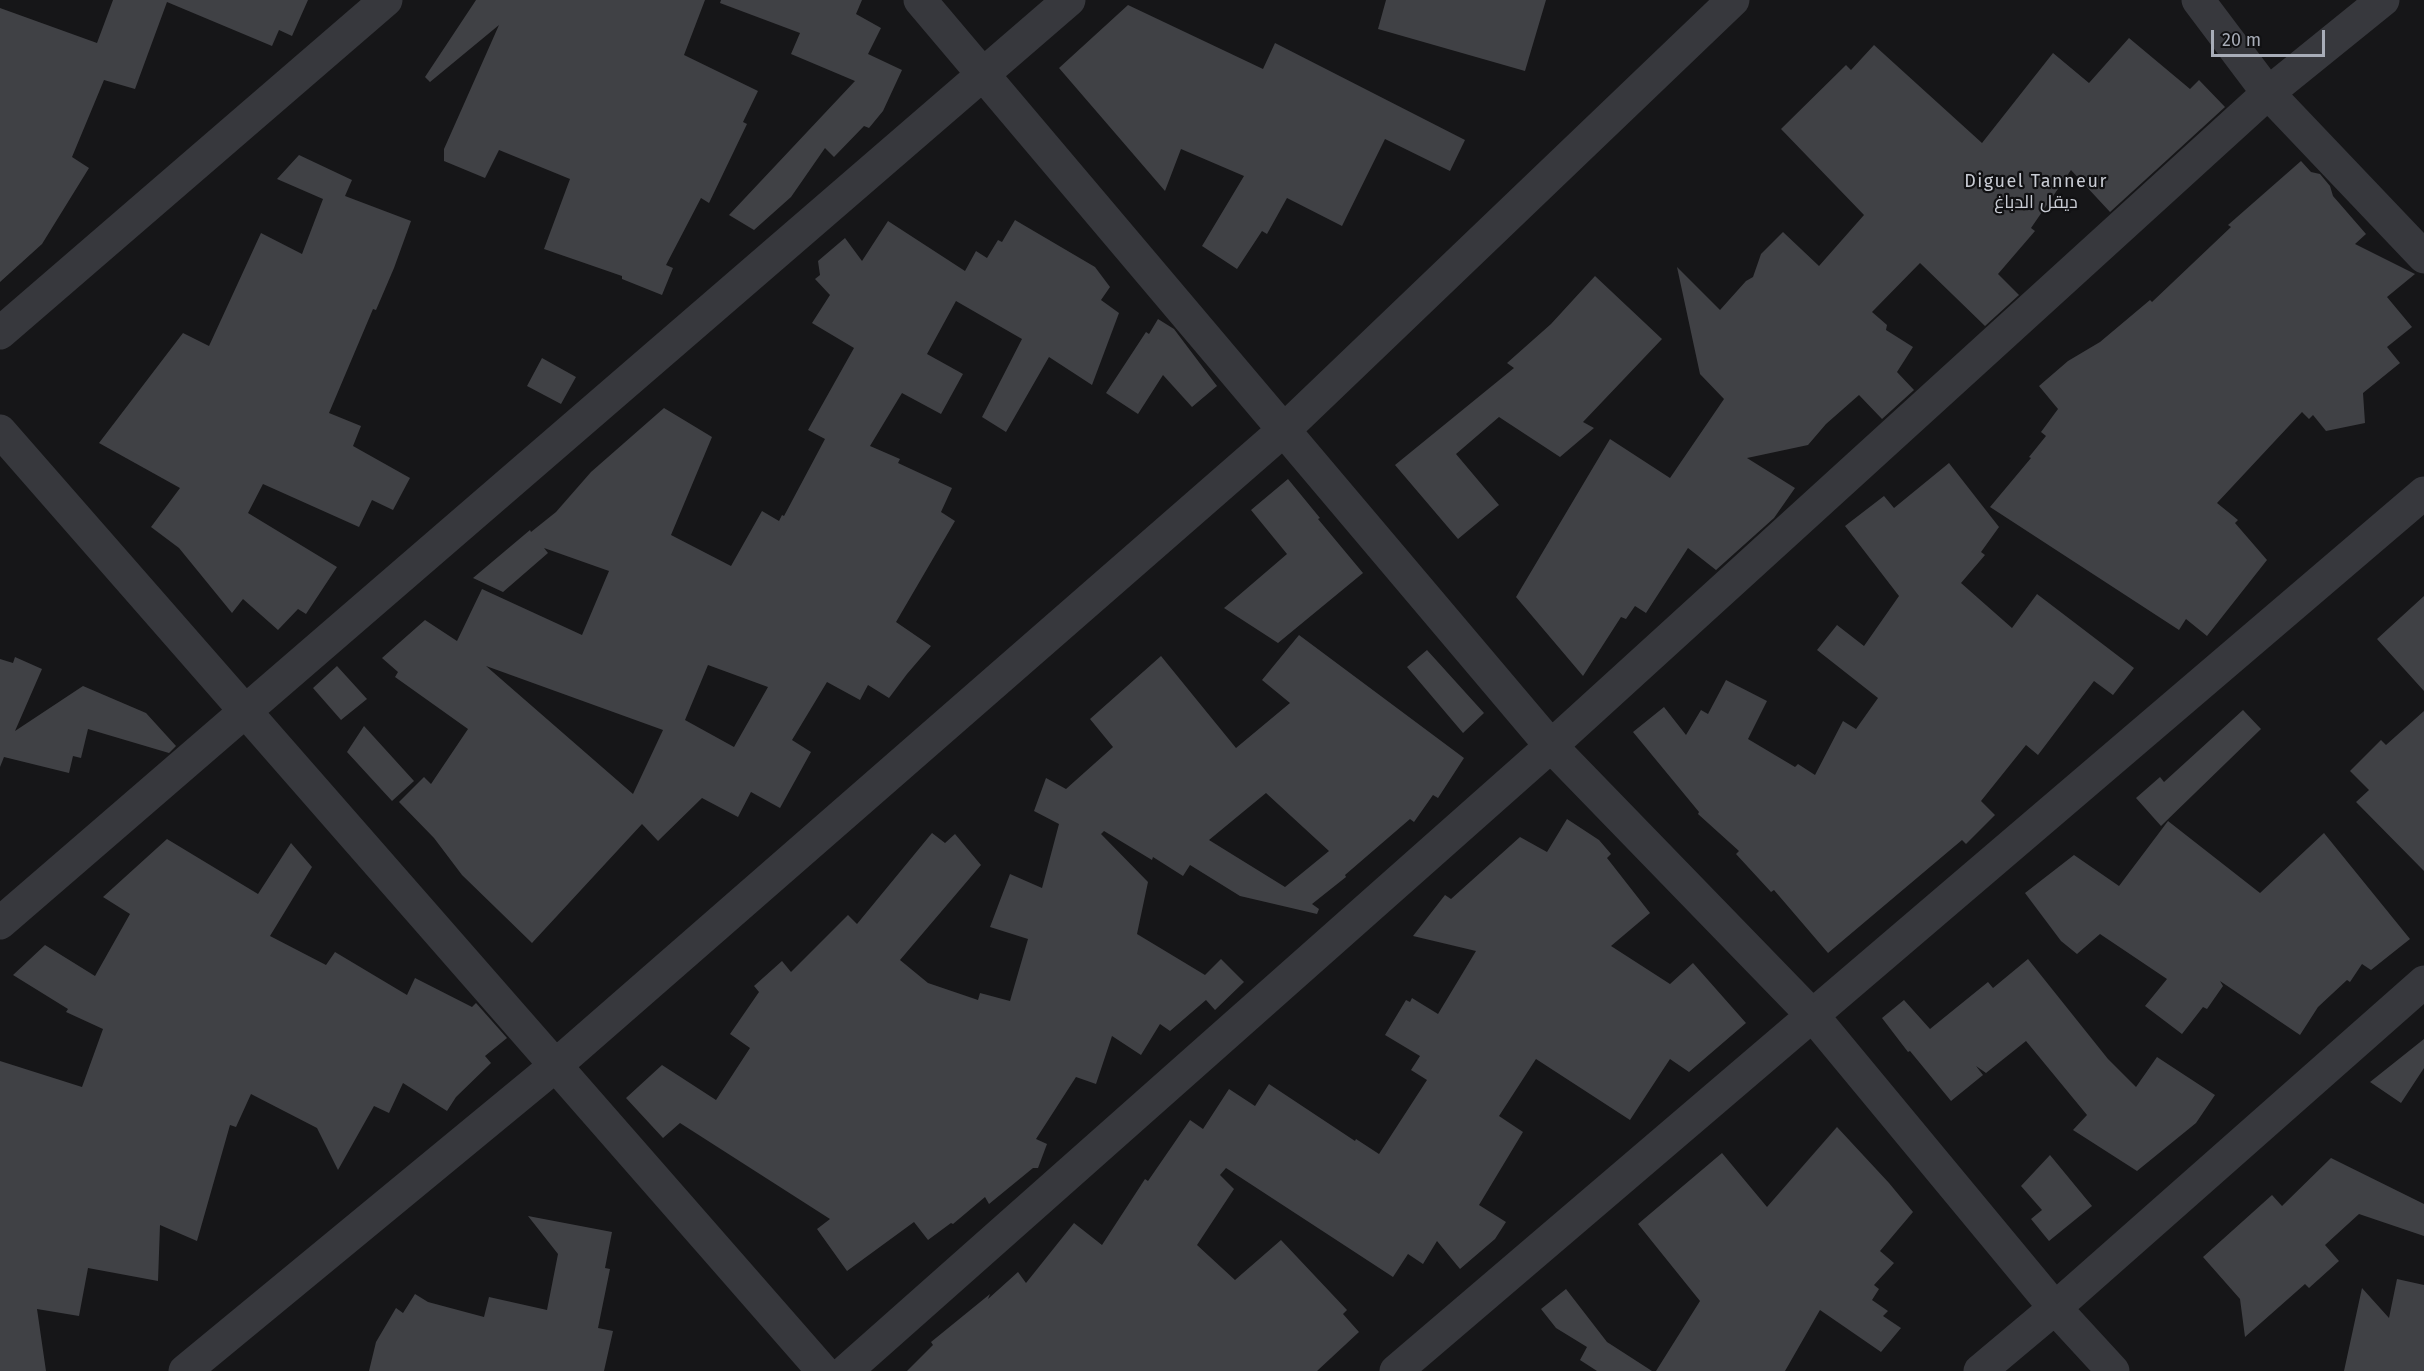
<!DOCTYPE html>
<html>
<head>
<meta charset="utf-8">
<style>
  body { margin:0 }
  #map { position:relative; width:2424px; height:1371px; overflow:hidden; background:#161618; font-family:"Fira Sans",sans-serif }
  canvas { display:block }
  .scale { position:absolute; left:2211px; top:30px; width:114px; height:27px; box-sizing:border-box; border:3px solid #a8adb8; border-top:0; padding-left:8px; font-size:18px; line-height:21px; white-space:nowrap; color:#a8adb8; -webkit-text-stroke:4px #111113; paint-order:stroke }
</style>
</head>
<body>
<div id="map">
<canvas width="2424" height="1371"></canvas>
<div class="scale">20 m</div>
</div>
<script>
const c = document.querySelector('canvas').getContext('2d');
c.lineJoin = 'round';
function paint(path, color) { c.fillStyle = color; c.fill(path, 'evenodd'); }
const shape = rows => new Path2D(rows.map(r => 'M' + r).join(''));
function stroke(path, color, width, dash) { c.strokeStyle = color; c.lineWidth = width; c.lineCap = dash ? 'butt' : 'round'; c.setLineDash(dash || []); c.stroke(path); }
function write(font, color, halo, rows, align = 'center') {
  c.font = font + ' "Fira Sans",Cairo,sans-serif'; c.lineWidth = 4.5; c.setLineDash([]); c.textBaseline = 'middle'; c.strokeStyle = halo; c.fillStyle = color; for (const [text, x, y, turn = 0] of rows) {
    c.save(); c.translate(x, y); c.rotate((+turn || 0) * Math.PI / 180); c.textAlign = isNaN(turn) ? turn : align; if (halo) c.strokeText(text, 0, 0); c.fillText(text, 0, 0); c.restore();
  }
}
const building = shape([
  [113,0,308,0,292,36,279,30,272,46,167,2,135,89,104,80,72,157,89,168,42,244,0,282,0,8,97,43],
  [476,0,705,0,684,55,758,91,743,122,747,124,709,203,701,198,666,265,673,268,662,295,622,279,622,276,544,249,570,179,499,150,485,178,444,161,444,149,499,25,430,82,425,77],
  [721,0,862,0,856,14,881,28,868,54,902,70,883,111,869,128,864,126,834,157,825,148,791,197,754,230,729,215,855,81,791,54,800,33,720,3],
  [1386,0,1546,0,1525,71,1378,29],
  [1128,5,1263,69,1275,43,1465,140,1450,171,1385,139,1342,226,1287,198,1267,234,1262,231,1237,269,1202,246,1244,176,1181,149,1165,191,1059,68],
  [2129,38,2190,89,2199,80,2225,107,2110,212,2071,170,2031,228,2035,231,1998,274,2019,295,1985,326,1920,263,1872,312,1887,325,1886,330,1913,347,1897,372,1914,390,1882,419,1859,395,1826,424,1808,445,1747,458,1795,488,1774,518,1716,570,1688,548,1646,613,1635,606,1626,619,1621,617,1583,676,1516,597,1610,439,1670,478,1724,399,1700,374,1677,267,1720,310,1746,281,1753,277,1761,254,1783,232,1819,266,1864,215,1781,129,1846,65,1851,70,1874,45,1982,143,2053,53,2089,83],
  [299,155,352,180,345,196,411,221,394,268,376,310,373,309,329,413,361,426,353,446,410,478,393,510,372,500,359,527,263,484,248,513,337,567,306,614,298,609,278,630,243,599,232,613,179,548,151,527,180,488,99,443,183,333,209,346,261,233,302,254,323,199,277,179],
  [2301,161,2311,172,2320,174,2330,186,2333,196,2366,234,2355,244,2415,274,2387,297,2412,327,2387,347,2400,363,2363,393,2365,423,2326,431,2313,415,2309,419,2302,412,2217,503,2238,520,2235,523,2267,560,2207,636,2186,619,2179,630,1990,507,2031,458,2029,457,2046,436,2041,432,2058,409,2039,386,2068,361,2100,342,2150,300,2152,302,2231,227,2228,225],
  [1015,220,1095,267,1110,287,1101,300,1119,313,1092,385,1049,357,1006,432,982,417,1022,339,956,301,927,354,963,374,941,414,902,393,870,446,900,459,898,463,952,488,941,512,955,521,896,622,931,646,907,674,889,698,868,685,860,700,827,682,792,740,811,752,780,808,751,792,738,817,702,798,658,841,642,824,532,943,462,875,434,838,399,802,424,777,431,784,468,729,395,677,398,672,382,658,425,620,457,641,482,589,582,635,609,571,544,548,548,553,503,592,473,578,530,530,531,532,556,512,591,472,664,408,712,437,671,535,731,566,762,511,779,521,782,515,784,516,825,439,808,430,854,348,812,323,830,295,815,279,820,275,818,261,845,238,862,261,888,221,965,271,976,251,987,258,998,240,1002,242],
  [708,665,768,687,734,747,685,720],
  [486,666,663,730,633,794],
  [1595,276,1662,339,1583,422,1594,428,1560,457,1499,417,1456,454,1499,505,1458,539,1395,465,1514,368,1507,363,1551,324],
  [1158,319,1174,329,1217,386,1192,407,1163,375,1138,414,1106,393,1146,332,1149,334],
  [542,358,576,377,561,404,527,386],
  [1949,463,1999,527,1981,552,1985,555,1961,583,2012,628,2037,594,2134,668,2113,695,2094,681,2038,755,2026,745,1981,801,1995,815,1966,844,1962,840,1828,953,1774,890,1771,892,1736,854,1739,851,1698,814,1699,812,1633,732,1664,707,1686,735,1701,710,1708,714,1726,680,1767,701,1748,739,1795,767,1798,764,1815,775,1843,721,1856,729,1878,698,1817,650,1837,625,1864,646,1899,596,1845,526,1884,496,1894,508],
  [1288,479,1320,518,1318,519,1363,573,1278,643,1224,608,1287,554,1251,510],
  [2424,596,2424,691,2377,639],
  [1299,635,1464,758,1438,798,1433,795,1414,822,1410,819,1345,875,1346,877,1312,904,1319,909,1317,914,1240,896,1190,865,1183,876,1153,857,1152,860,1104,831,1101,834,1148,882,1137,934,1205,975,1221,959,1244,982,1215,1010,1206,1000,1170,1031,1160,1024,1141,1055,1112,1036,1096,1084,1076,1077,1036,1139,1047,1144,1038,1168,1033,1168,989,1204,985,1197,953,1224,951,1223,928,1240,914,1222,847,1271,817,1229,830,1219,680,1123,663,1138,626,1098,662,1065,716,1100,750,1048,730,1034,759,992,754,986,782,961,791,972,848,915,857,924,932,833,945,843,955,834,981,865,900,960,928,983,978,1000,980,993,1010,1001,1028,939,990,927,1010,874,1042,888,1059,824,1034,811,1046,778,1066,789,1113,747,1090,719,1161,656,1236,748,1290,703,1262,680],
  [1266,793,1329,851,1285,887,1209,840],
  [1427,650,1484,713,1463,733,1407,667],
  [15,657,42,669,15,731,83,686,146,713,176,746,169,753,88,729,81,758,73,756,69,773,4,757,0,767,0,659,13,663],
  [337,666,367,699,341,720,313,688],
  [2243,710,2261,729,2161,826,2136,798,2160,777,2164,782],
  [2424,711,2424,871,2356,802,2369,790,2350,771,2381,740,2386,745],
  [364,726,414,781,392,801,347,752],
  [1567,819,1599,840,1611,854,1607,858,1650,913,1611,946,1670,984,1693,963,1746,1023,1689,1072,1670,1059,1630,1120,1536,1059,1499,1116,1523,1132,1479,1205,1506,1222,1495,1239,1460,1269,1437,1241,1423,1264,1408,1254,1393,1277,1226,1168,1220,1175,1234,1189,1197,1245,1235,1280,1281,1240,1347,1310,1343,1314,1359,1332,1317,1371,907,1371,933,1345,931,1342,990,1294,988,1299,1018,1272,1026,1283,1074,1223,1102,1245,1145,1179,1148,1181,1190,1120,1203,1129,1229,1089,1255,1106,1269,1084,1355,1141,1356,1139,1379,1154,1427,1080,1411,1070,1420,1056,1385,1035,1406,1000,1410,1002,1412,998,1438,1014,1476,951,1413,936,1445,895,1451,899,1520,837,1547,852],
  [2168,821,2260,893,2324,833,2410,939,2371,970,2362,964,2350,982,2347,980,2318,1007,2300,1035,2220,981,2223,986,2207,1009,2203,1007,2182,1034,2145,1006,2167,979,2100,934,2077,954,2061,941,2025,893,2074,855,2119,886],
  [167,839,258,894,291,843,312,867,270,936,326,965,335,952,407,995,415,978,472,1007,476,1003,507,1038,485,1056,491,1063,456,1097,447,1111,403,1083,389,1113,374,1106,338,1170,317,1128,251,1094,236,1127,230,1125,197,1241,160,1225,158,1281,88,1268,79,1316,37,1309,46,1371,0,1371,0,1061,82,1087,103,1029,66,1012,68,1009,13,975,45,945,95,976,130,914,103,897],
  [2028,959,2108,1059,2136,1087,2157,1057,2215,1095,2196,1123,2137,1171,2073,1130,2087,1115,2026,1041,1986,1073,1976,1066,1983,1075,1951,1101,1910,1051,1908,1052,1882,1018,1904,1000,1930,1029,1988,982,1993,988],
  [2424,1039,2424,1068,2401,1103,2370,1082],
  [1837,1127,1889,1183,1913,1212,1880,1251,1894,1263,1874,1285,1879,1289,1872,1300,1888,1311,1883,1316,1901,1328,1881,1352,1820,1310,1785,1371,1656,1371,1700,1301,1638,1224,1722,1153,1767,1207],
  [2050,1155,2092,1206,2049,1241,2031,1219,2042,1210,2021,1186],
  [2331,1158,2424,1204,2424,1236,2359,1214,2325,1245,2339,1261,2309,1288,2305,1284,2245,1337,2240,1299,2203,1257,2272,1195,2282,1206],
  [528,1216,612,1232,605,1268,610,1269,598,1328,613,1331,604,1371,369,1371,376,1342,396,1308,403,1313,415,1294,428,1302,484,1317,489,1297,547,1310,558,1254],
  [2397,1279,2424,1285,2424,1371,2344,1371,2362,1288,2389,1318],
  [1566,1289,1607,1342,1652,1371,1597,1371,1580,1360,1587,1347,1556,1328,1541,1309]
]);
const minor = shape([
  [920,0,1551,746,1813,1016,2055,1308,2113,1371],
  [2198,0,2268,93,2424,257],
  [0,333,386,0],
  [0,431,823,1371],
  [0,923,1069,0],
  [185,1371,555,1066,1285,429,1733,0],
  [846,1371,1551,746,2268,93,2383,0],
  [1396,1371,2424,493],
  [1980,1371,2055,1308,2424,982]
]);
const neighbourhoodNames = [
  ["Diguel Tanneur",2036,182],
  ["ديقل الدباغ",2036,203]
];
paint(building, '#404145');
stroke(minor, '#37383d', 33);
c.letterSpacing = '1.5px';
write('18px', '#c9ccd4', '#111113', neighbourhoodNames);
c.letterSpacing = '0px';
</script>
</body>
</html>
